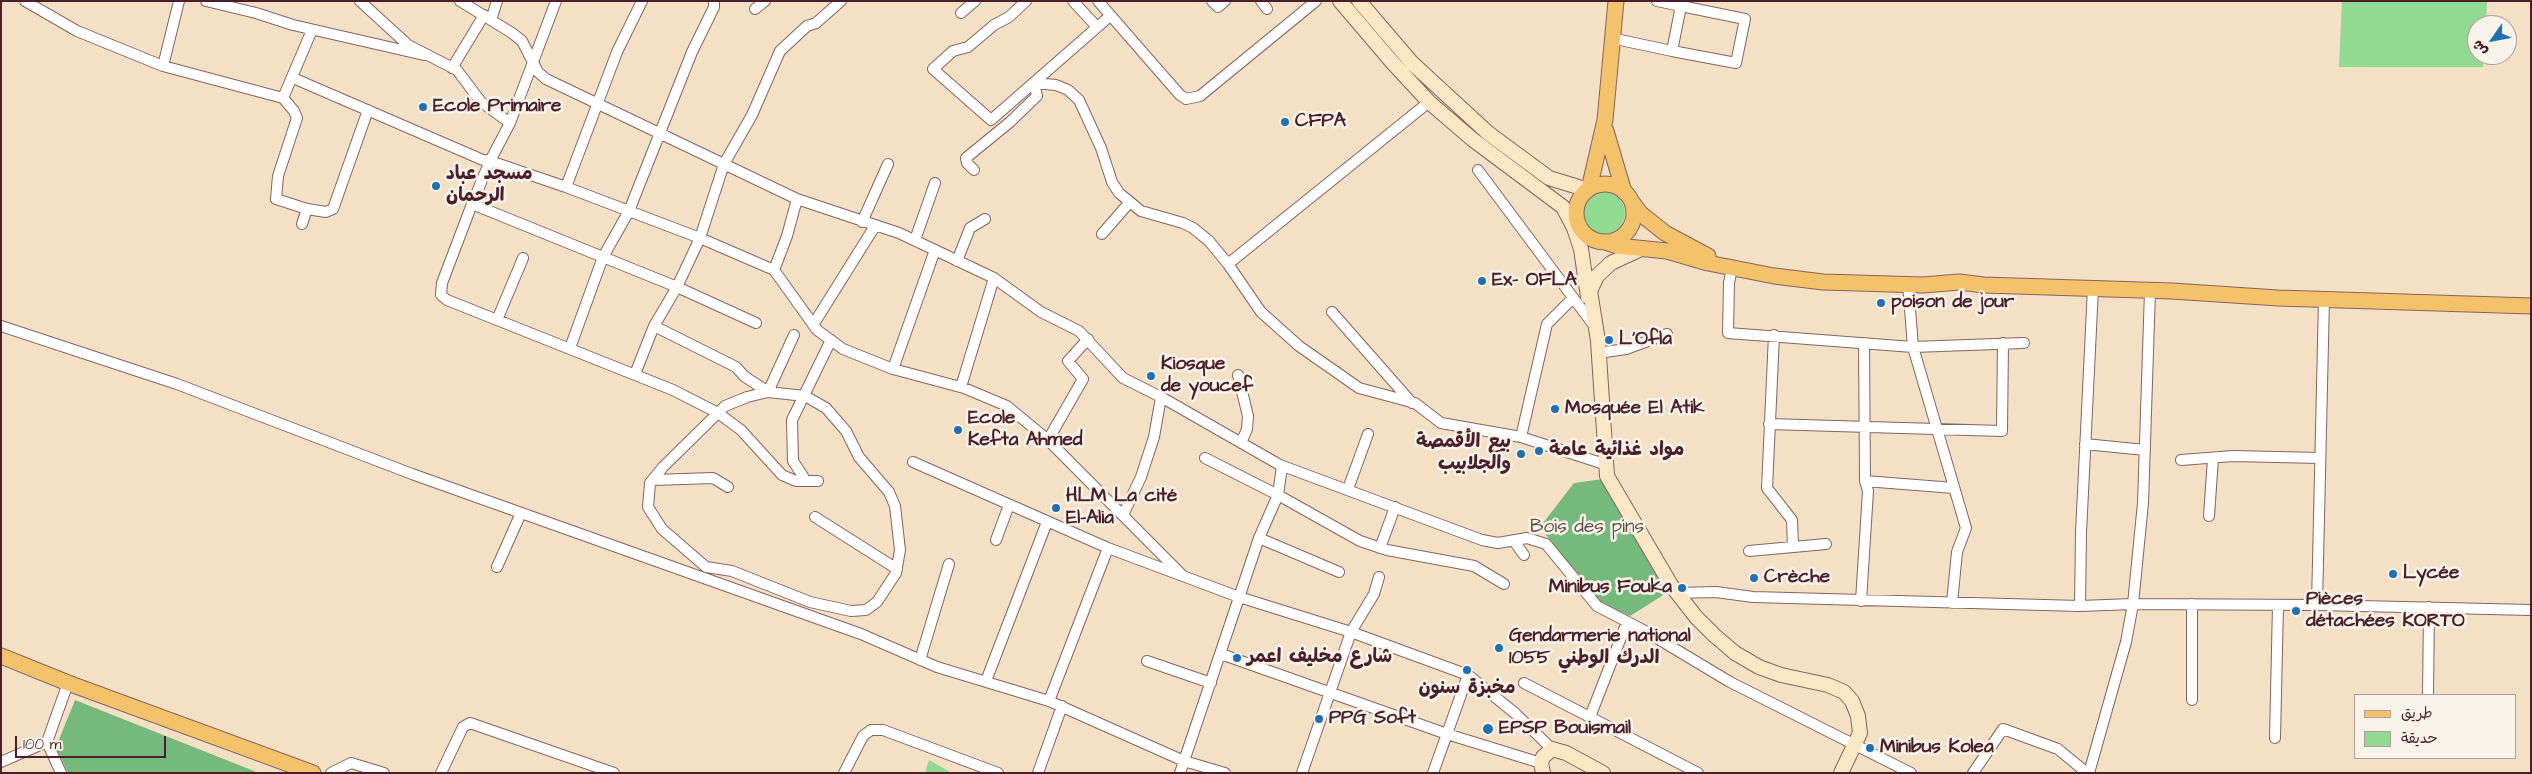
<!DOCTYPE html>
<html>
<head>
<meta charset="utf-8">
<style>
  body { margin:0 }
  #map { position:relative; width:2532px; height:774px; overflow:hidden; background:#f4e0c5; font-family:"Architects Daughter","Playpen Sans Arabic",sans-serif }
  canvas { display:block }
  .frame { position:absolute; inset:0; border:2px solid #4a1f2b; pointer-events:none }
  .legend { position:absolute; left:2354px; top:694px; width:162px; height:65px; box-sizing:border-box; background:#f7f3e8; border:1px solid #b29e9c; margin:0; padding:6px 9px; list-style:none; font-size:15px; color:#4a1f2b }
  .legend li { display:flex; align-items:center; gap:10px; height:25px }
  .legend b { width:25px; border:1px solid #b29e9c }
  .north { position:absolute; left:2467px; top:15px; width:50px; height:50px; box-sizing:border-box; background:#f7f3e8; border:1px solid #b29e9c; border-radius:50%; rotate:237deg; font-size:14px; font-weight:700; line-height:20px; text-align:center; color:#4a1f2b }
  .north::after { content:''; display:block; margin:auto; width:18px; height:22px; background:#1f6fb2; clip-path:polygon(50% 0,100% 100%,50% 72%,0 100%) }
  .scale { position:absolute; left:15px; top:736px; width:151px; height:22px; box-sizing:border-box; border:2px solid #4a1f2b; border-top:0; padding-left:6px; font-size:15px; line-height:18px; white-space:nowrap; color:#4a1f2b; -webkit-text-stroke:4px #f7f3e8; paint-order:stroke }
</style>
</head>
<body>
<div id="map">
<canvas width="2532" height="774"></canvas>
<div class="frame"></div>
<ul class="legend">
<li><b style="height:6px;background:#f4c26a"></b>طريق</li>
<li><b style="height:14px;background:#92d992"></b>حديقة</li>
</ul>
<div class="north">ش</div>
<div class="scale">100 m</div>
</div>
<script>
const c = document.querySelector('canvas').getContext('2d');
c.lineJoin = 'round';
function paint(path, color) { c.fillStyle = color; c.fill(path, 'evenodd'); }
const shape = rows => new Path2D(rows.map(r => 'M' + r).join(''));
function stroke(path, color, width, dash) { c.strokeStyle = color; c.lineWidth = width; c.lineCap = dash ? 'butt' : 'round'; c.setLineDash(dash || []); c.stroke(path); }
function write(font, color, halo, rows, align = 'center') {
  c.font = font + ' "Architects Daughter","Playpen Sans Arabic",sans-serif'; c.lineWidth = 5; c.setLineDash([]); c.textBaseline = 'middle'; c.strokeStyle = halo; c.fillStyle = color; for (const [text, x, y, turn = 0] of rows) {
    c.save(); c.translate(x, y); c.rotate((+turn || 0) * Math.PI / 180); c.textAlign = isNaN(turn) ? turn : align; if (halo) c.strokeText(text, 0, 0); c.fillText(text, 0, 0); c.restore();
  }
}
const green = shape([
  [2342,1,2487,1,2486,25,2477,25,2477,55,2484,55,2483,67,2339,67],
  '1583 213a21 21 0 1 1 42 0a21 21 0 1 1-42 0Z',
  [929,760,952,773,925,773]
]);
const forest = shape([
  [1603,479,1668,592,1630,616,1596,600,1540,527,1574,483],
  [75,700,259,773,68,773,56,747]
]);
const minor = shape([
  [25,1,77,31,163,66,283,98,312,30],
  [206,1,256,13,293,25,424,55],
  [360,1,408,45,457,70,481,102,510,123],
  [460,1,512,33,522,41,538,72,546,79,797,199,899,233,994,278,1041,312,1079,331,1123,378,1161,397,1280,465,1482,540,1498,543,1527,538,1546,544,1597,606,1645,631,1730,682,1911,773],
  [556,1,510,123,490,161,472,204,442,283,441,295,447,300,673,390,718,413,741,430,782,475,796,481,818,481],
  [1026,1,1009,17,994,25,968,47,953,51,933,69,991,120,1110,16],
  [1073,1,1097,27],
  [1098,1,1180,95,1186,99,1200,96,1316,1],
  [1212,1,1218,7,1225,1],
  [1261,1,1267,9],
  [755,9,765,1],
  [961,13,975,1],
  [491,20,497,1],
  [1611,38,1672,51,1681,6,1657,1],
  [1672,51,1736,63,1745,19,1681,6],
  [163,66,179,1],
  [452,68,484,15],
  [293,78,483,160,490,161,566,187,700,238,774,270,817,330,843,349,893,369,964,388,1007,406,1048,440,1182,575],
  [283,98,294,111,297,118,278,176,276,199,307,209],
  [1429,102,1228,264,1261,312,1299,346,1359,388,1415,403,1441,423,1521,437,1604,464],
  [974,170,967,163,966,158,1010,122,1037,96,1034,83,1056,85,1068,90,1079,100,1101,148,1112,182,1119,193,1141,211,1183,223,1193,228,1209,241,1228,264],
  [1478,170,1595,327],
  [566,187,617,52,642,1],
  [472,204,677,287,756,323],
  [862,222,888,164],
  [302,224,307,209,326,212,333,209,368,110],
  [1102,234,1129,203],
  [915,240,935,183],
  [957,261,970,228,985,219],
  [1732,268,1729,283,1728,333,1913,347,2024,343],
  [774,270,787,236,797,199],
  [1908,284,1913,347,1966,528,1957,552,1952,603],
  [1332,312,1412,403],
  [497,320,523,258],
  [813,325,875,226],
  [1,326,177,384,412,474,861,634,937,667,1049,701,1184,761,1225,773],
  [654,326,736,367,744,376,768,392,794,335],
  [1774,335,1767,488,1792,520,1793,546],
  [570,348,603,257,629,211,692,52,714,7,714,1],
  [1598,353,1626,349,1667,334],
  [893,369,935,250],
  [635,374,654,326,677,287,700,238,724,164,752,115,780,51,807,26,816,23,841,1],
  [1238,375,1248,416,1247,429,1241,443],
  [961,387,994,278],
  [768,392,805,396,826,408,846,431,859,457,889,492,895,506,900,550,896,573,877,602,866,610,851,611,810,602,732,571,706,567,662,529,648,507,650,483,663,467,725,406,747,397,768,392],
  [1769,424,2002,431,2003,343],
  [1521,437,1547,324,1573,298],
  [1048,440,1083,379,1068,361,1088,339],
  [2085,444,2145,450],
  [1205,458,1278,495,1360,541,1387,550,1474,566,1504,584],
  [2181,460,2233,456,2320,458],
  [913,462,1108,548,1239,597,1351,632,1468,675,1516,714,1552,749],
  [653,480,713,478,728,487],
  [806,481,793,461,792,420,831,340],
  [1865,481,1954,488],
  [1348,489,1368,434],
  [1123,515,1141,477,1154,437,1161,397],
  [2209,516,2213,458],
  [815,517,897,569],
  [1259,538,1339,572],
  [996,540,1009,505],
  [1514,541,1524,555],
  [1380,548,1395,507],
  [1749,551,1826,544],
  [497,567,521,513],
  [1676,593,1716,592,1753,597,2080,606,2133,604,2317,605,2531,610],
  [1861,601,1868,491,1865,481,1864,343],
  [2192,604,2192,700],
  [2317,605,2324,299],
  [2080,606,2081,533,2093,288],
  [1221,654,1447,734,1541,763],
  [920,660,949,564],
  [1147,661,1211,683],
  [986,681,1047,522],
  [1524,683,1698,773],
  [2428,695,2429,607],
  [1049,701,1108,548],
  [1590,717,1627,622],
  [2275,738,2278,605],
  [1,762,47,742],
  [61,773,47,742,68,683],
  [331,773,351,763,384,773],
  [441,773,463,727,470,723,614,773],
  [844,773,863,736,871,730,883,730,998,773],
  [1038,773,1062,706],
  [1180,773,1259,538,1278,495,1282,466],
  [1302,773,1351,632,1374,594,1379,577],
  [1433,773,1468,675],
  [1973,773,2003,729,2058,749,2087,773],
  [2089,773,2126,642,2133,604,2143,503,2150,291]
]);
const secondary = shape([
  [1340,1,1392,62,1429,102,1472,139,1563,207,1574,228,1581,249,1588,297],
  [1359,1,1412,63,1488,133,1549,178,1588,190],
  [1641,249,1611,263,1597,276,1590,291,1598,341,1607,476,1671,585,1696,617,1714,635,1735,653,1759,667,1781,675,1828,685,1844,692,1852,701,1858,716,1860,733,1841,773],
  [1543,773,1541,763,1543,757,1552,749,1566,753,1603,773]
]);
const primary = shape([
  [1606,131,1624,192],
  '1576 213a29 29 0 1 1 58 0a29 29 0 1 1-58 0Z',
  [1589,189,1605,120,1616,1],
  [1632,202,1641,214,1665,233,1708,256],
  [1605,242,1617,246,1667,251,1708,263,1774,276,1823,282,1923,285,1959,282,1984,285,2172,291,2278,298,2531,306],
  [1,656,68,683,313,773]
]);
const markers = [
  [423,107,5,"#1f6fb2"],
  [1285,122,5,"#1f6fb2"],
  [436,186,5,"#1f6fb2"],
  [1482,281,5,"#1f6fb2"],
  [1881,303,5,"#1f6fb2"],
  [1609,340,5,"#1f6fb2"],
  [1151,376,5,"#1f6fb2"],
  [1555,409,5,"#1f6fb2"],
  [958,430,5,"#1f6fb2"],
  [1539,451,5,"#1f6fb2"],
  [1521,454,5,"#1f6fb2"],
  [1056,508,5,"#1f6fb2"],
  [2393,574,5,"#1f6fb2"],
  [1754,578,5,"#1f6fb2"],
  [1682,588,5,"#1f6fb2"],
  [2296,611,5,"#1f6fb2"],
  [1499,648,5,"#1f6fb2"],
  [1237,658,5,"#1f6fb2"],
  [1467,670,5,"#1f6fb2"],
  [1319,719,5,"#1f6fb2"],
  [1488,729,6,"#1f6fb2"],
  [1870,748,5,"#1f6fb2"]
];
const poiNames = [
  ["Ecole Primaire",433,107],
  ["CFPA",1295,122],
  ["مسجد عباد",446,175],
  ["الرحمان",446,197],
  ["Ex- OFLA",1492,281],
  ["poison de jour",1891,303],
  ["L'Ofla",1619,340],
  ["Kiosque",1161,365],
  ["de youcef",1161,387],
  ["Mosquée El Atik",1565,409],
  ["Ecole",968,419],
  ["Kefta Ahmed",968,441],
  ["بيع الأقمصة",1511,443,"right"],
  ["والجلابيب",1511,465,"right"],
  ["مواد غذائية عامة",1549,451],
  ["HLM La cité",1066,497],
  ["El-Alia",1066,519],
  ["Lycée",2403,574],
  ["Crèche",1764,578],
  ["Minibus Fouka",1672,588,"right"],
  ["Pièces",2306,600],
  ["détachées KORTO",2306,622],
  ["Gendarmerie national",1509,637],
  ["1055 الدرك الوطني",1509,659],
  ["شارع مخليف اعمر",1247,658],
  ["مخبزة سنون",1467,689,"center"],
  ["PPG Soft",1329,719],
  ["EPSP Bouismail",1499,729],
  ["Minibus Kolea",1880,748]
];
const parkNames = [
  ["Bois des pins",1587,528]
];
paint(green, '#92d992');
paint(forest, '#75b97c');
stroke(minor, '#866361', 12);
stroke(secondary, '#866361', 16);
stroke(primary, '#866361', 17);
stroke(minor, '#fff', 10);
stroke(secondary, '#fbe7c3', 14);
stroke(primary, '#f4c26a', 15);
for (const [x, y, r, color] of markers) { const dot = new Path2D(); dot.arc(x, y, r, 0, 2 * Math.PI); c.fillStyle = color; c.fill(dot); stroke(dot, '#f7f3e8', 2); }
write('bold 19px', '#4a1f2b', '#f7f3e8', poiNames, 'left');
write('19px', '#5c4e45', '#f7f3e8', parkNames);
</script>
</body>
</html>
